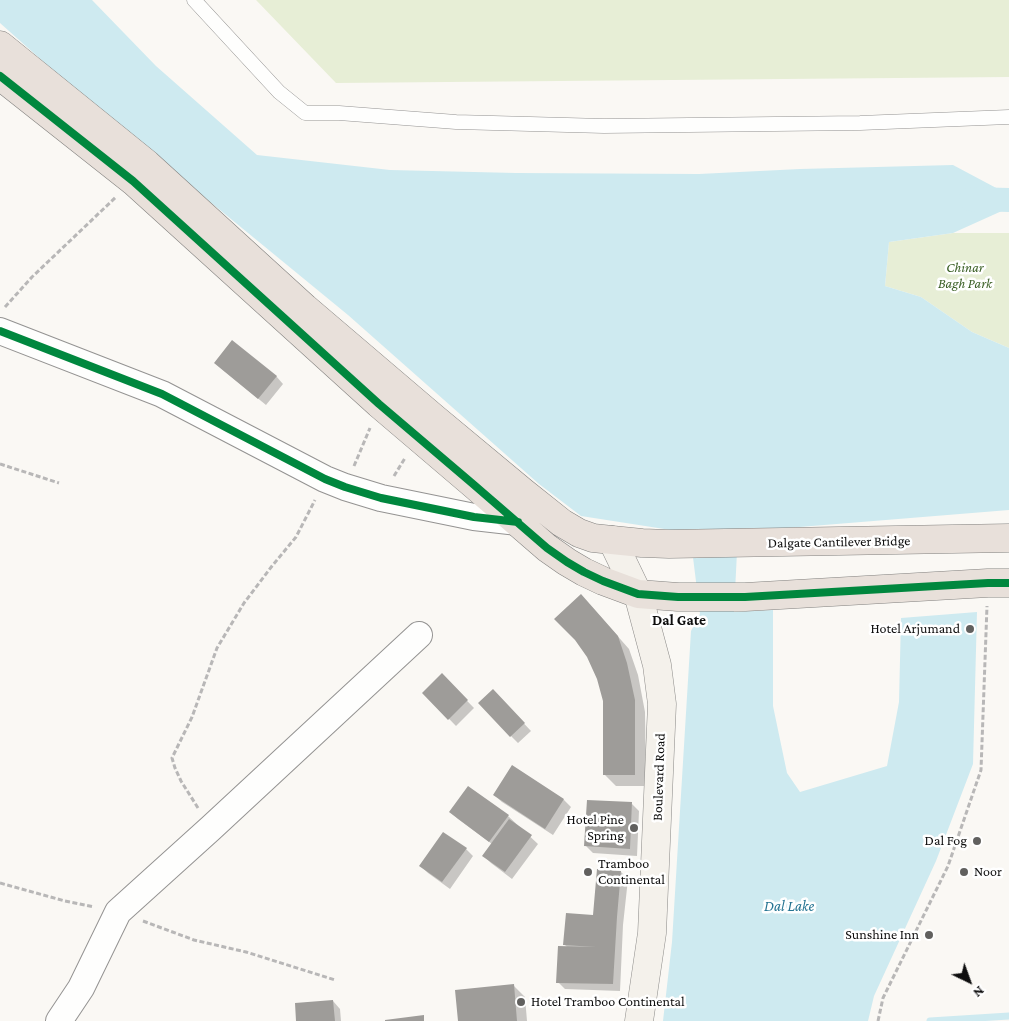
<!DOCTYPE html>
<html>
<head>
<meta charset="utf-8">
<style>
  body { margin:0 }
  #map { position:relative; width:1009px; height:1021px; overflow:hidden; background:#faf8f4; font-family:"Crimson Pro",serif }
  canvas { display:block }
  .north { position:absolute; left:944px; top:956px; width:50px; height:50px; -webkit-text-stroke:4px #fff; paint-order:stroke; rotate:138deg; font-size:14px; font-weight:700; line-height:20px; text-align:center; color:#0e0e0e }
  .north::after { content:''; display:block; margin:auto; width:18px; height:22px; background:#0e0e0e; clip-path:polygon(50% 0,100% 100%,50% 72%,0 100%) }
</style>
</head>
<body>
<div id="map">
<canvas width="1009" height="1021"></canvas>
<div class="north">N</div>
</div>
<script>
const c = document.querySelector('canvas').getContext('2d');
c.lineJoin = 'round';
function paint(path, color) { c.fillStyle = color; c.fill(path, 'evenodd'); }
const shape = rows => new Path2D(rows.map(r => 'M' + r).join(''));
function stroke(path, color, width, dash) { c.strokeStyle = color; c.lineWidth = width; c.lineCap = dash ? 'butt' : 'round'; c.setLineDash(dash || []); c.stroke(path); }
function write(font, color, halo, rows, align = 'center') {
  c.font = font + ' "Crimson Pro",serif'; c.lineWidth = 5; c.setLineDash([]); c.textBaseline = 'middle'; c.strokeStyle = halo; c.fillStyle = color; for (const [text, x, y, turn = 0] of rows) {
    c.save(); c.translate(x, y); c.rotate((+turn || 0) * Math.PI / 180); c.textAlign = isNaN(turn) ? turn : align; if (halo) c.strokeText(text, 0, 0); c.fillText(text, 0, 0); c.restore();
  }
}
const green = shape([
  [256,0,1009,0,1009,77,336,83],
  [953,233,1009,233,1009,348,972,332,921,297,885,286,889,242]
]);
const water = shape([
  [0,0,92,0,156,66,257,155,390,170,516,173,699,174,800,169,953,165,1000,190,1004,210,953,233,889,242,885,286,921,297,972,332,1009,348,1009,510,738,532,734,612,773,610,773,706,787,773,800,792,887,766,899,702,901,618,977,612,973,764,936,861,874,996,868,1021,663,1021,672,942,691,631,700,614,690,533,581,516,539,484,348,315,92,105,0,23]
]);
const shadow = shape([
  [215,363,276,376,283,384,266,405,223,370],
  [592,607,629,649,638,675,645,712,646,786,616,786,605,775,604,700],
  [442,675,474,708,456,726,424,693],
  [500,698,531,731,518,743,511,736],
  [512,767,564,800,571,807,553,835,502,802,494,795],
  [632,804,639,811,637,856,593,853,586,846],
  [450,812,508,816,538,844,512,879,491,863,484,856,492,844,458,819],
  [466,849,473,856,450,889,428,873,421,866],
  [621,872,628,879,623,925,620,991,565,989,558,982,568,948,564,944,594,916],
  [514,986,525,997,527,1021,459,1021],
  [333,1001,340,1009,341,1021,298,1021]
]);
const stream = shape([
  [930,1021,1009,1016]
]);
const canal = shape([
  [971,199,1009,200]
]);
const building = shape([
  [232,340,277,376,258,399,214,363],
  [581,594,618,636,627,663,635,700,635,775,603,775,603,701,597,679,587,657,575,640,554,619],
  [442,673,468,700,448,720,422,693],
  [493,689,525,723,510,737,478,703],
  [512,765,564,799,545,829,493,795],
  [468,786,509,815,489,842,449,812],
  [587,800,632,802,630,849,584,846],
  [509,819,532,835,505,872,482,856],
  [443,832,467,848,442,882,419,866],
  [597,869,621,871,617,917,613,984,556,983,558,946,596,947,563,945,566,913,593,915],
  [514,984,517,1021,458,1021,455,990],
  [333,1000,335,1021,296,1021,295,1003],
  [424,1015,424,1021,385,1021,385,1020]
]);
const path = shape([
  [5,307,32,277,116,197],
  [0,464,59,483],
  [354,466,370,428],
  [394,476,405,458],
  [198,808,181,781,175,768,172,758,192,717,217,648,244,603,272,566,296,537,315,500],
  [0,883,65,901,94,907],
  [143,921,194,940,246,952,335,980],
  [878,1021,883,998,948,866,981,770,987,606]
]);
const service = shape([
  [194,0,279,92,305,113,339,113,456,122,604,126,860,123,1009,117]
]);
const minor = shape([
  [0,331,162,394,325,479,345,487,381,498,474,517,518,522],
  [59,1021,81,988,118,912,211,828,419,635]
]);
const secondary = shape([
  [612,540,638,594,657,665,662,704,652,933,639,1021]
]);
const trunk = shape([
  [0,45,147,164,305,308,434,418,523,492,562,523,579,533,593,538,612,540,642,543,669,544,1009,538],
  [0,76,133,181,379,404,473,484,547,548,567,562,584,572,603,581,638,594,678,597,745,597,988,583,1009,583]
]);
const cycleway = shape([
  [0,76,133,181,379,404,473,484,547,548,567,562,584,572,603,581,638,594,678,597,745,597,988,583,1009,583],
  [0,331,162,394,325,479,345,487,381,498,474,517,518,522]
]);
const markers = [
  [970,629,5,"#61605e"],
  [634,828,5,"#61605e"],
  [977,841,5,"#61605e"],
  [588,872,5,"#61605e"],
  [964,872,5,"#61605e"],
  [929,935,5,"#61605e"],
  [521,1002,5,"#61605e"]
];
const parkNames = [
  ["Chinar",965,268],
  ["Bagh Park",965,284]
];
const streetNames = [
  ["Dalgate Cantilever Bridge",839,542,-1],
  ["Boulevard Road",659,777,-88]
];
const poiNames = [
  ["Hotel Arjumand",960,629],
  ["Hotel Pine",624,820],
  ["Spring",624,836],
  ["Dal Fog",967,841],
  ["Tramboo",598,864,"left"],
  ["Continental",598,880,"left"],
  ["Noor",974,872,"left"],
  ["Sunshine Inn",919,935],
  ["Hotel Tramboo Continental",531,1002,"left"]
];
const neighbourhoodNames = [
  ["Dal Gate",679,620]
];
const waterNames = [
  ["Dal Lake",789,906]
];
paint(green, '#e7eed6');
paint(water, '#ceeaf0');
paint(shadow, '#0003');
stroke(stream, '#ceeaf0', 7);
stroke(canal, '#ceeaf0', 24);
paint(building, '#9e9c99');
stroke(service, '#949392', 15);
stroke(minor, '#949392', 28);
stroke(secondary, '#8b8a88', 29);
stroke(trunk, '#82817f', 29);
stroke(path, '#b8b7b7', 3, [5, 2.5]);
stroke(service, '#fefefd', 14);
stroke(minor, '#fefefd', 26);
stroke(secondary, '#f4f1eb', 28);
stroke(trunk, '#e8e0da', 28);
stroke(cycleway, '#00873e', 8);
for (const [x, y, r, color] of markers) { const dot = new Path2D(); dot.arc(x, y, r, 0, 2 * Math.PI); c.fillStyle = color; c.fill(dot); stroke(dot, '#fff', 2); }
write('italic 14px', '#3a5f25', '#fff', parkNames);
write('14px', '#0e0e0e', '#fff', streetNames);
write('14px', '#0e0e0e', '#fff', poiNames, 'right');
write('bold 15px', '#0e0e0e', '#fff', neighbourhoodNames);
write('italic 15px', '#257492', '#fff', waterNames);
</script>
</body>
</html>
